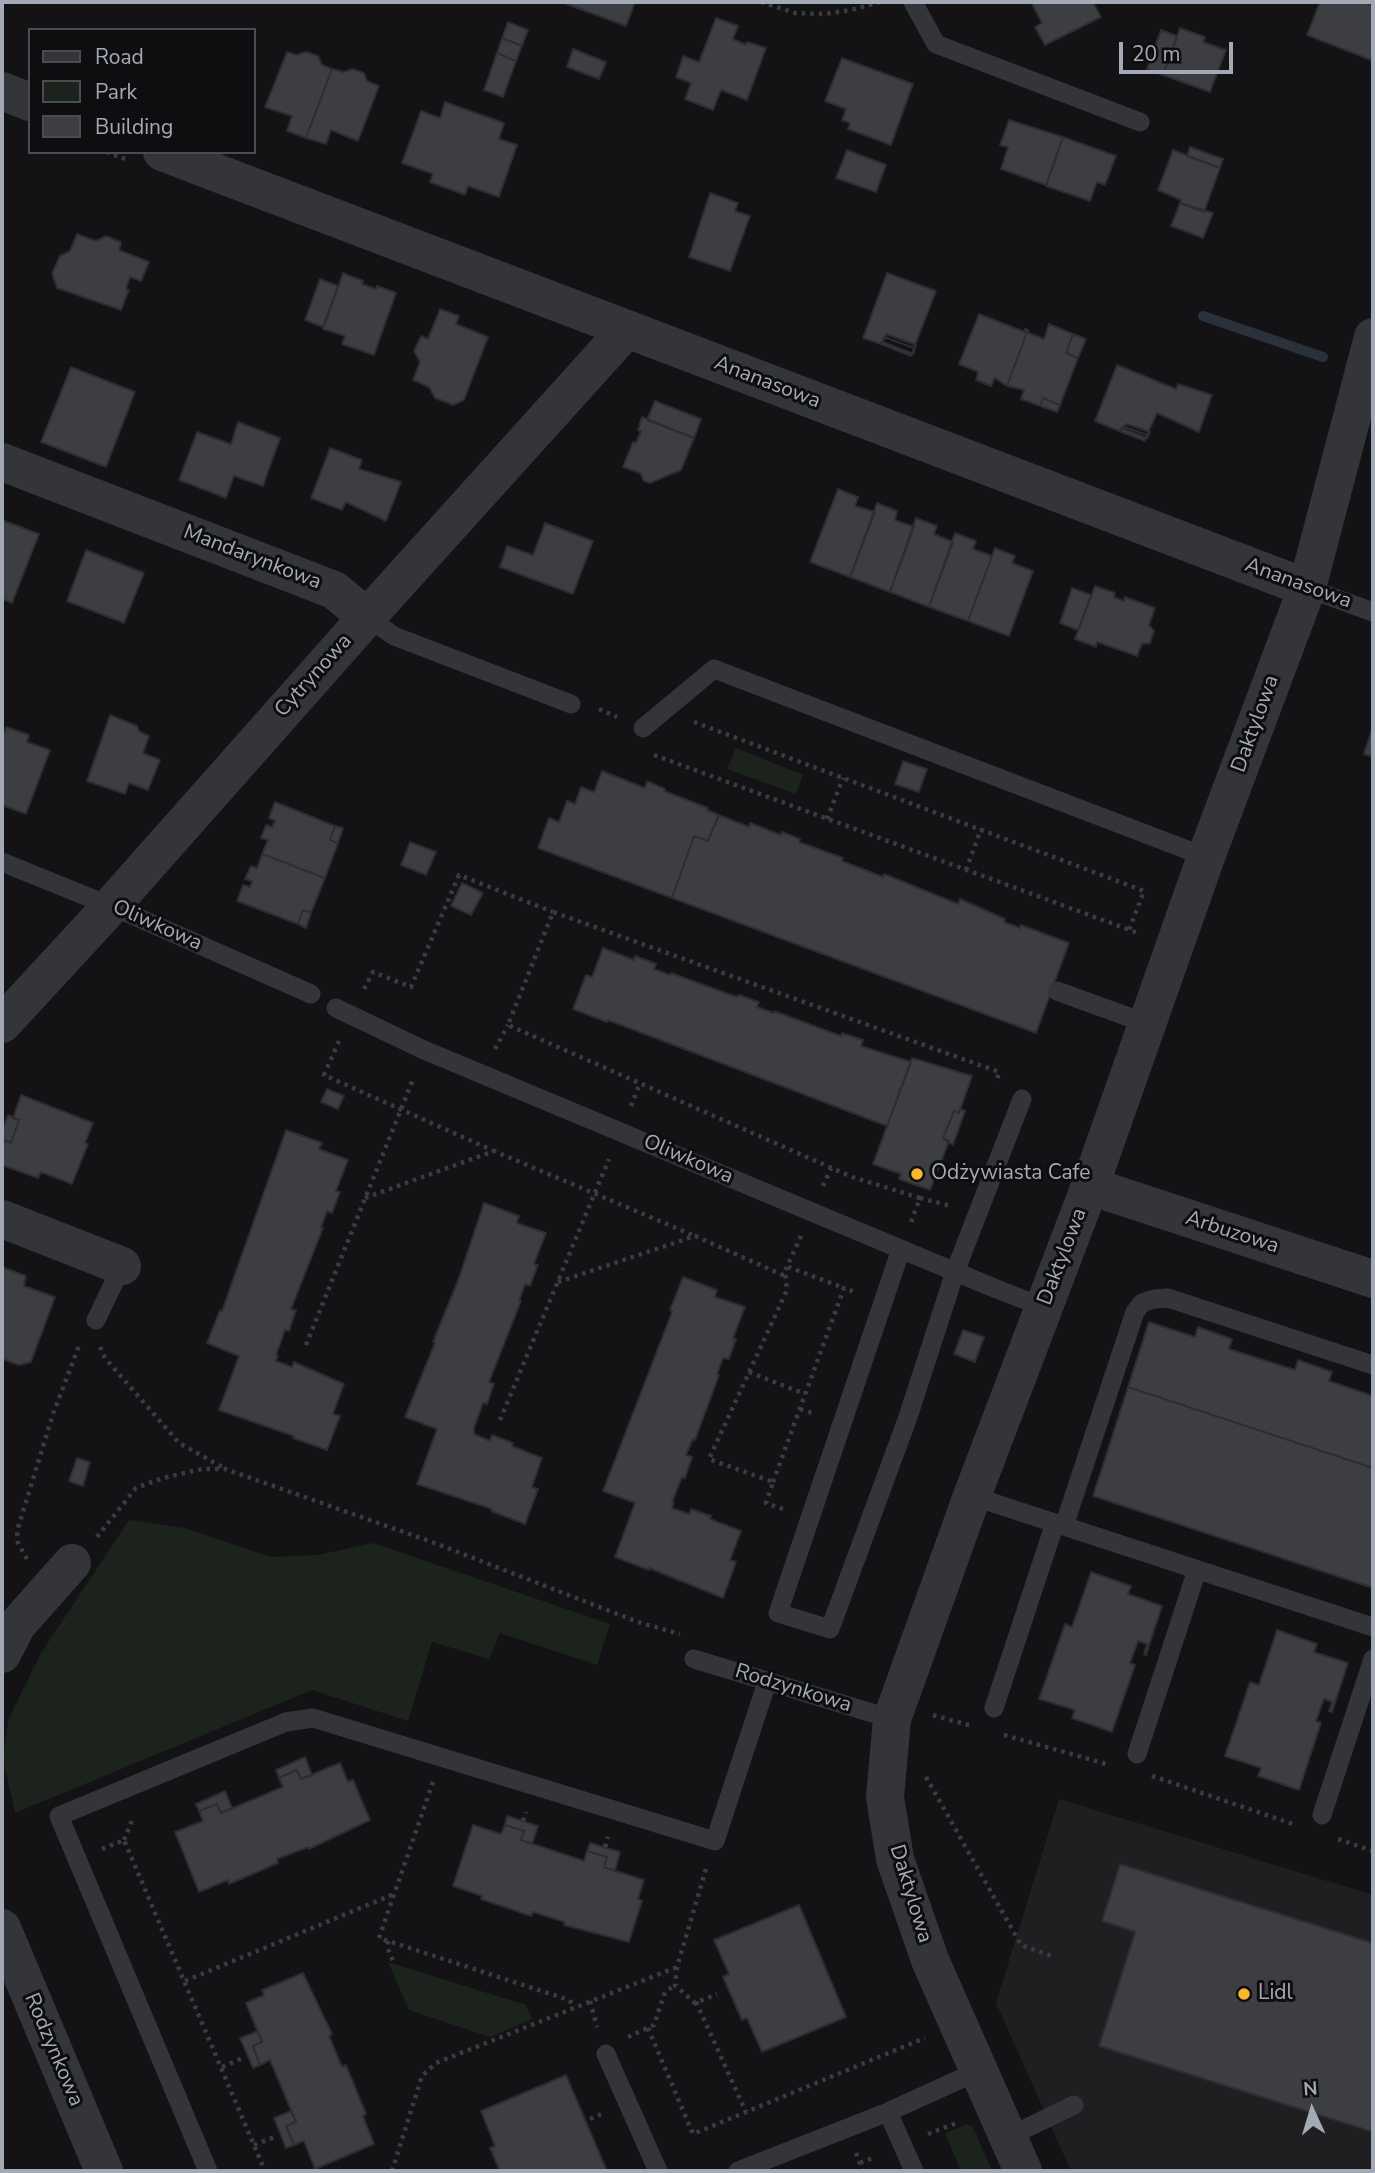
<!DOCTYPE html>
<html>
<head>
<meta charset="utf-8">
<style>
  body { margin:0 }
  #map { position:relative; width:1375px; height:2173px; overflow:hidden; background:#131315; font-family:"Nunito Sans",sans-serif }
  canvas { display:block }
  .frame { position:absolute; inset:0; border:4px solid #a4a9b6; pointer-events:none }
  .legend { position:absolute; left:28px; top:28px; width:228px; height:126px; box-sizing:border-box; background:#0e0e10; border:2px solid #4a4c52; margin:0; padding:9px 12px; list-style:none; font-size:21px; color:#a4a9b6 }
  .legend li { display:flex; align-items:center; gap:14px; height:35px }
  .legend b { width:35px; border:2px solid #4a4c52 }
  .north { position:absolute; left:1277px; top:2075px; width:70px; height:70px; -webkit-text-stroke:5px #0e0e10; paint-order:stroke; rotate:356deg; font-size:19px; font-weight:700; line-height:28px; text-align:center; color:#a4a9b6 }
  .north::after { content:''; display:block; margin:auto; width:24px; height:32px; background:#a4a9b6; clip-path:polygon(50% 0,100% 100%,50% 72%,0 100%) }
  .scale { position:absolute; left:1119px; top:42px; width:114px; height:32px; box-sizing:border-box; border:4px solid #a4a9b6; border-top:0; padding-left:9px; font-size:21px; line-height:24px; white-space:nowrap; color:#a4a9b6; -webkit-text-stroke:5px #0e0e10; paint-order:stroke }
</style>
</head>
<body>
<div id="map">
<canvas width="1375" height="2173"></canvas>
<div class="frame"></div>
<ul class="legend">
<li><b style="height:9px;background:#34353a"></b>Road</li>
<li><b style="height:19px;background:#1b231c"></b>Park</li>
<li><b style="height:19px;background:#3d3e42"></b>Building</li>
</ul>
<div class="north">N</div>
<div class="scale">20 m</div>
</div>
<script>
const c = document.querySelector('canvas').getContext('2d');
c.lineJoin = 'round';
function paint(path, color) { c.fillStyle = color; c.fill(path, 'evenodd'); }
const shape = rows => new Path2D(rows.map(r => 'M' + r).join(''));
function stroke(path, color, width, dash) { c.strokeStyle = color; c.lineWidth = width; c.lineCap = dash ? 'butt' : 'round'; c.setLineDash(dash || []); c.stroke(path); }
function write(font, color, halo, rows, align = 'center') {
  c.font = font + ' "Nunito Sans",sans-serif'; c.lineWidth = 6; c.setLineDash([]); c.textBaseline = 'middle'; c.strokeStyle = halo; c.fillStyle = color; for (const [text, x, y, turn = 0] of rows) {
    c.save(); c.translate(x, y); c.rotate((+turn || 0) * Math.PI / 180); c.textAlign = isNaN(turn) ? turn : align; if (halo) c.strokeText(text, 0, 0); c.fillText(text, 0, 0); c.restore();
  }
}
const built = shape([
  [1059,1799,1373,1895,1373,2171,1071,2171,996,2003]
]);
const green = shape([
  [736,748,803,775,796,794,727,769],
  [129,1520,185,1528,270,1557,318,1555,373,1543,610,1624,597,1665,500,1633,489,1659,432,1642,408,1721,312,1690,15,1813,3,1759,8,1720,41,1653],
  [388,1962,526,2005,532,2019,490,2037,409,2010],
  [967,2124,973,2127,992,2171,961,2171,945,2133]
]);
const stream = shape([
  [1203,316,1323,357]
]);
const building = shape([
  [561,2,635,2,626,26,561,2],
  [1031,2,1093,2,1101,17,1045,45,1035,27,1042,23,1031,2],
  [1320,2,1364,2,1373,5,1373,53,1371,60,1307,35,1320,2],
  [716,18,738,26,733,39,746,45,747,42,766,48,747,100,721,90,713,110,685,99,691,83,676,77,683,56,699,62,716,18],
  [508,22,528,30,522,46,502,38,508,22],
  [1180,28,1205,37,1203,42,1226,50,1210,92,1163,75,1180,28],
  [1161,30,1177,36,1163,75,1147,69,1161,30],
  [502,38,522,46,516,61,497,53,502,38],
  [573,49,606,62,599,79,567,67,573,49],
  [287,52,297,55,306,52,318,56,322,65,332,69,306,138,287,131,292,116,265,107,287,52],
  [497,53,516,61,503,97,484,90,497,53],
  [842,58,913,84,891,145,848,129,850,123,842,120,846,109,825,101,842,58],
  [332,69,344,72,352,69,364,73,367,81,379,86,358,141,331,130,326,144,306,138,332,69],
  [445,102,504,123,499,139,517,145,499,197,468,186,465,195,430,182,433,174,402,163,421,111,440,118,445,102],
  [1009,120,1063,137,1046,185,1001,169,1008,147,1000,145,1009,120],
  [1063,137,1116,156,1105,185,1097,182,1090,201,1046,186,1063,137],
  [1190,147,1223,159,1220,168,1187,156,1190,147],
  [847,150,886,165,876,192,836,178,847,150],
  [1173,150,1220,168,1204,212,1180,203,1181,200,1158,190,1173,150],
  [710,193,738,203,735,211,750,216,730,271,689,257,710,193],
  [1180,203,1213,213,1203,238,1171,226,1180,203],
  [77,234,96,241,106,236,121,242,119,250,149,262,141,281,130,277,126,289,129,290,121,310,57,288,52,273,60,256,70,251,77,234],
  [343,273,363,281,362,284,376,289,377,286,396,293,374,355,342,344,345,336,323,329,343,273],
  [887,273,936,291,914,348,884,337,881,344,863,338,887,273],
  [320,279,338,286,323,327,305,320,320,279],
  [440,309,459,316,456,324,488,337,464,400,453,405,435,398,429,387,413,380,420,362,414,351,421,336,428,339,440,309],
  [979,314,1025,332,1025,329,1028,330,1007,386,995,378,991,386,976,380,978,372,959,364,979,314],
  [1049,324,1073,334,1066,353,1078,358,1060,405,1043,398,1040,406,1021,399,1024,390,1007,386,1028,330,1029,333,1044,339,1049,324],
  [886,334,916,345,913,354,883,342,886,334],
  [1073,334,1086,339,1078,358,1066,353,1073,334],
  [884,337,914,348,911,356,881,344,884,337],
  [1117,365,1176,389,1178,384,1212,395,1199,432,1157,413,1147,435,1125,427,1119,431,1095,421,1117,365],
  [71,367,135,392,106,467,41,442,71,367],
  [1043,398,1060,405,1057,412,1040,406,1043,398],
  [655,401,701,419,694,438,647,420,655,401],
  [642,417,694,438,681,470,650,483,644,481,640,473,623,467,633,442,636,443,641,431,638,430,642,417],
  [238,422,280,438,263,486,234,476,226,498,179,480,197,432,231,444,238,422],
  [1127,424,1150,432,1147,438,1121,428,1127,424],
  [1125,427,1147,435,1145,441,1119,431,1125,427],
  [330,448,362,460,359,469,401,482,386,521,346,502,342,510,311,498,330,448],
  [838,489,858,497,855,506,875,512,850,577,810,562,838,489],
  [877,503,897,511,895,520,914,527,890,592,850,577,877,503],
  [916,518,937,526,934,534,953,542,929,607,890,592,916,518],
  [2,520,39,534,12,603,2,599,2,520],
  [545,523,593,541,573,594,500,567,507,546,533,555,545,523],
  [955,533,976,541,973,549,992,556,968,621,929,607,955,533],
  [995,548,1015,556,1012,563,1033,571,1009,636,968,621,995,548],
  [86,550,144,573,124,623,67,601,86,550],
  [1095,586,1115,593,1114,597,1124,601,1125,597,1155,608,1149,625,1154,631,1150,643,1142,644,1137,656,1097,642,1096,647,1075,639,1095,586],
  [1072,588,1091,595,1078,630,1060,623,1072,588],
  [110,715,137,726,139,731,149,736,143,753,160,760,148,790,129,783,125,794,87,781,110,715],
  [1373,726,1373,757,1364,754,1373,726],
  [6,727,29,735,27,742,50,750,26,814,2,805,2,738,6,727],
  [903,761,927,769,919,792,895,784,903,761],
  [602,771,645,788,647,781,665,789,664,791,708,808,707,810,719,815,708,841,694,836,672,898,538,848,549,818,559,822,567,801,575,804,581,787,594,792,602,771],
  [275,802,335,826,330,840,338,843,325,878,262,854,268,840,261,838,266,825,272,827,275,821,269,818,275,802],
  [719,815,749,827,750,823,781,835,782,832,800,839,799,842,843,858,842,861,883,877,884,874,958,904,960,899,1005,919,1004,922,1020,928,1021,925,1069,943,1036,1033,672,898,694,836,708,841,719,815],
  [335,826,343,828,338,843,330,840,335,826],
  [410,842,436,852,426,875,401,865,410,842],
  [262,854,325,878,311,913,303,910,298,924,237,901,243,885,250,887,252,881,245,879,251,866,257,868,262,854],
  [462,883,483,893,471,915,451,906,462,883],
  [303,910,311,913,306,928,298,924,303,910],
  [603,948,634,960,635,956,656,964,654,969,670,975,671,973,737,997,739,995,759,1002,757,1007,774,1013,774,1011,841,1036,842,1033,863,1040,861,1046,911,1062,887,1126,608,1020,607,1022,573,1009,586,975,592,977,603,948],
  [912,1058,972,1076,959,1113,954,1111,943,1138,949,1141,930,1190,899,1179,901,1174,873,1164,912,1058],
  [327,1089,344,1096,338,1109,321,1102,327,1089],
  [21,1095,93,1123,85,1143,88,1144,72,1184,41,1172,38,1178,2,1165,2,1148,5,1140,11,1143,19,1120,13,1118,21,1095],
  [960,1109,965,1111,953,1145,943,1138,954,1111,959,1113,960,1109],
  [8,1115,19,1120,11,1143,5,1140,2,1148,2,1131,8,1115],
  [286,1130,322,1143,319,1149,348,1160,336,1191,340,1192,332,1213,327,1211,321,1227,323,1228,291,1309,296,1310,289,1331,285,1330,276,1355,278,1356,276,1361,292,1367,294,1362,344,1384,333,1414,340,1416,327,1450,293,1438,294,1436,219,1410,239,1356,207,1343,220,1310,222,1311,286,1130],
  [484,1203,519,1216,517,1223,546,1233,534,1264,538,1265,530,1286,525,1284,519,1301,521,1301,489,1382,494,1384,487,1404,483,1403,474,1428,474,1434,490,1441,492,1435,513,1443,512,1446,542,1458,532,1487,538,1489,525,1524,491,1511,492,1509,417,1484,437,1429,405,1417,435,1343,433,1342,459,1278,484,1203],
  [2,1267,26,1276,24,1286,55,1297,31,1362,19,1365,2,1359,2,1267],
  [683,1277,717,1290,715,1297,745,1307,733,1338,736,1339,729,1359,723,1358,717,1374,719,1375,695,1440,693,1439,686,1455,692,1457,685,1478,682,1477,672,1502,674,1502,672,1508,689,1514,691,1509,711,1516,710,1519,741,1531,730,1560,736,1562,723,1598,649,1568,649,1570,615,1557,635,1503,603,1491,672,1312,670,1310,683,1277],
  [1149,1322,1195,1337,1198,1327,1232,1339,1229,1349,1295,1370,1298,1360,1332,1372,1329,1381,1373,1396,1373,1468,1128,1387,1149,1322],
  [963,1330,984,1337,975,1362,954,1354,963,1330],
  [1128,1387,1373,1468,1373,1588,1093,1496,1128,1387],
  [77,1458,90,1462,83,1486,69,1481,77,1458],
  [1091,1572,1131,1586,1128,1594,1162,1606,1146,1655,1144,1654,1147,1644,1138,1641,1130,1663,1135,1665,1112,1732,1072,1718,1075,1710,1039,1699,1065,1624,1072,1627,1091,1572],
  [1277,1630,1317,1644,1314,1652,1348,1663,1332,1712,1329,1711,1332,1702,1324,1699,1316,1721,1321,1723,1299,1790,1258,1776,1261,1768,1225,1756,1250,1682,1259,1685,1277,1630],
  [305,1757,312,1775,301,1779,297,1770,279,1778,276,1770,305,1757],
  [340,1763,348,1782,353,1780,370,1820,309,1849,308,1847,277,1859,278,1863,229,1884,228,1880,199,1892,175,1832,203,1821,199,1811,217,1804,221,1813,283,1787,279,1778,297,1770,301,1779,340,1763],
  [225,1791,232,1808,221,1813,217,1804,199,1811,196,1804,225,1791],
  [507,1816,538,1826,532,1844,521,1840,524,1831,505,1825,507,1816],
  [473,1825,501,1834,505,1825,524,1831,521,1840,584,1861,587,1851,607,1857,604,1867,644,1880,638,1899,642,1901,629,1942,564,1925,565,1922,533,1912,531,1916,481,1899,482,1896,453,1886,473,1825],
  [590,1843,620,1852,615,1871,604,1867,607,1857,587,1851,590,1843],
  [1120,1864,1373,1943,1373,2132,1099,2046,1135,1932,1102,1921,1120,1864],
  [799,1905,846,2017,762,2052,747,2018,742,2020,723,1977,729,1974,714,1940,799,1905],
  [303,1973,332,2034,329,2036,342,2067,346,2065,366,2114,363,2116,374,2144,315,2169,304,2141,294,2145,288,2131,286,2126,296,2122,270,2060,260,2065,253,2046,262,2042,246,2003,264,1995,262,1990,303,1973],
  [258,2031,262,2042,253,2046,260,2065,253,2068,240,2038,258,2031],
  [566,2075,607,2171,500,2171,490,2148,495,2146,481,2111,566,2075],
  [291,2111,296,2122,286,2126,294,2145,286,2148,274,2118,291,2111]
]);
const path = shape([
  [761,2,795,13,824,14,851,10,880,2],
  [106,152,125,159],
  [599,709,617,717],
  [694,722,1144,891,1129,930],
  [654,755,1138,933],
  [827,819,843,778],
  [966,870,981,829],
  [364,989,373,972,411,987,459,875,553,912],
  [339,1041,324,1075,494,1151],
  [495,1049,508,1025],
  [631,1106,640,1083],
  [823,1186,831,1168],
  [365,1198,494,1151,695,1236],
  [920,1198,852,1177,508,1025,553,912,999,1072,996,1083],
  [911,1222,920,1198,951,1206],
  [788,1267,844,1288],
  [558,1282,695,1236,785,1276],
  [306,1345,414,1077],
  [100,1347,105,1358,179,1443,224,1468],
  [749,1372,805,1394],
  [800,1409,815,1414],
  [500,1420,609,1159],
  [773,1482,844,1288,857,1293],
  [783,1509,766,1503,773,1482,709,1459,787,1290,785,1271,801,1236],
  [97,1537,136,1488,163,1478,202,1469,225,1469,432,1542,638,1622,680,1634],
  [27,1559,18,1543,17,1531,53,1414,80,1343],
  [933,1715,972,1726],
  [1004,1735,1110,1765],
  [1152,1776,1296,1825],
  [926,1777,1021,1945,1052,1956],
  [433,1782,379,1938,569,2000,575,2007],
  [523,1821,526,1812],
  [1338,1839,1373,1851],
  [124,1840,133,1818],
  [605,1847,608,1837],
  [102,1849,124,1840,265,2171],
  [706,1869,677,1967,675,1985,695,2003,717,1994],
  [388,1941,387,1947,394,1963],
  [185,1981,394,1894],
  [590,2001,597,2027],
  [696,2002,746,2112],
  [648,2028,693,2134,925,2038],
  [628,2037,654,2025,665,1992,675,1985],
  [222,2067,243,2058],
  [590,2119,602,2114],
  [928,2134,959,2122],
  [254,2145,277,2136],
  [856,2153,863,2171],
  [860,2163,875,2157],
  [392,2171,422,2076,436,2063,677,1967]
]);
const service = shape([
  [913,2,936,44,1140,122],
  [1307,588,1373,612],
  [367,617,394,636,571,704],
  [643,728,714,669,1206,857],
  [2,862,130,914,311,994],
  [1057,991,1148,1024],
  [336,1008,424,1050,994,1288,1043,1307],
  [901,1249,778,1613,830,1629,908,1417,955,1272,1022,1099],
  [96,1320,122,1266],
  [972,1496,1373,1627],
  [1064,1526,1135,1312,1142,1303,1154,1299,1168,1298,1373,1365],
  [694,1659,892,1719],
  [994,1708,1055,1523],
  [1137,1754,1197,1570],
  [1322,1815,1373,1659],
  [606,2054,658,2171],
  [888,2112,914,2171],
  [1008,2137,1074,2105],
  [208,2171,59,1816,286,1722,313,1718,715,1841,767,1682],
  [738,2171,888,2112,978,2071]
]);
const minor = shape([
  [2,91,30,102],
  [162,152,1307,588],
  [2,462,334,590,367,617],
  [2,1024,111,906,367,617,627,329],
  [1090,1186,1373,1279],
  [2,1219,122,1266],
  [2,1654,17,1625,72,1563],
  [2,1928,104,2171],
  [1023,2171,930,1960,895,1859,885,1797,892,1719,972,1496,1090,1186,1206,857,1307,588,1373,337]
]);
const markers = [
  [917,1174,7,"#fcb925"],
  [1244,1994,7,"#fcb925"]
];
const streetNames = [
  ["Ananasowa",767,383,21],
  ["Mandarynkowa",252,558,21],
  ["Ananasowa",1298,584,20],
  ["Cytrynowa",314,676,-48],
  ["Daktylowa",1256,724,-70],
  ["Oliwkowa",157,926,24],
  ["Oliwkowa",688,1160,23],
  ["Arbuzowa",1232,1233,18],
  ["Daktylowa",1063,1257,-69],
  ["Rodzynkowa",793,1689,17],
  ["Daktylowa",910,1894,73],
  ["Rodzynkowa",53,2050,67]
];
const poiNames = [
  ["Odżywiasta Cafe",931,1174],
  ["Lidl",1258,1994]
];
paint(built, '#1f1f22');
paint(green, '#1b231c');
stroke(stream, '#29323a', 10);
paint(building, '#3d3e42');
stroke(building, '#2d2d31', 2);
stroke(path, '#3a3c41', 4.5, [3.5, 5]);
stroke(service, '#34353a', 19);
stroke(minor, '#34353a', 38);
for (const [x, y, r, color] of markers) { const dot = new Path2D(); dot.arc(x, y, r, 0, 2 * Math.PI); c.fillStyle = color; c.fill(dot); stroke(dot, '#0e0e10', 2.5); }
write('21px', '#a4a9b6', '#0e0e10', streetNames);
write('21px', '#a4a9b6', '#0e0e10', poiNames, 'left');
</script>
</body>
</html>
